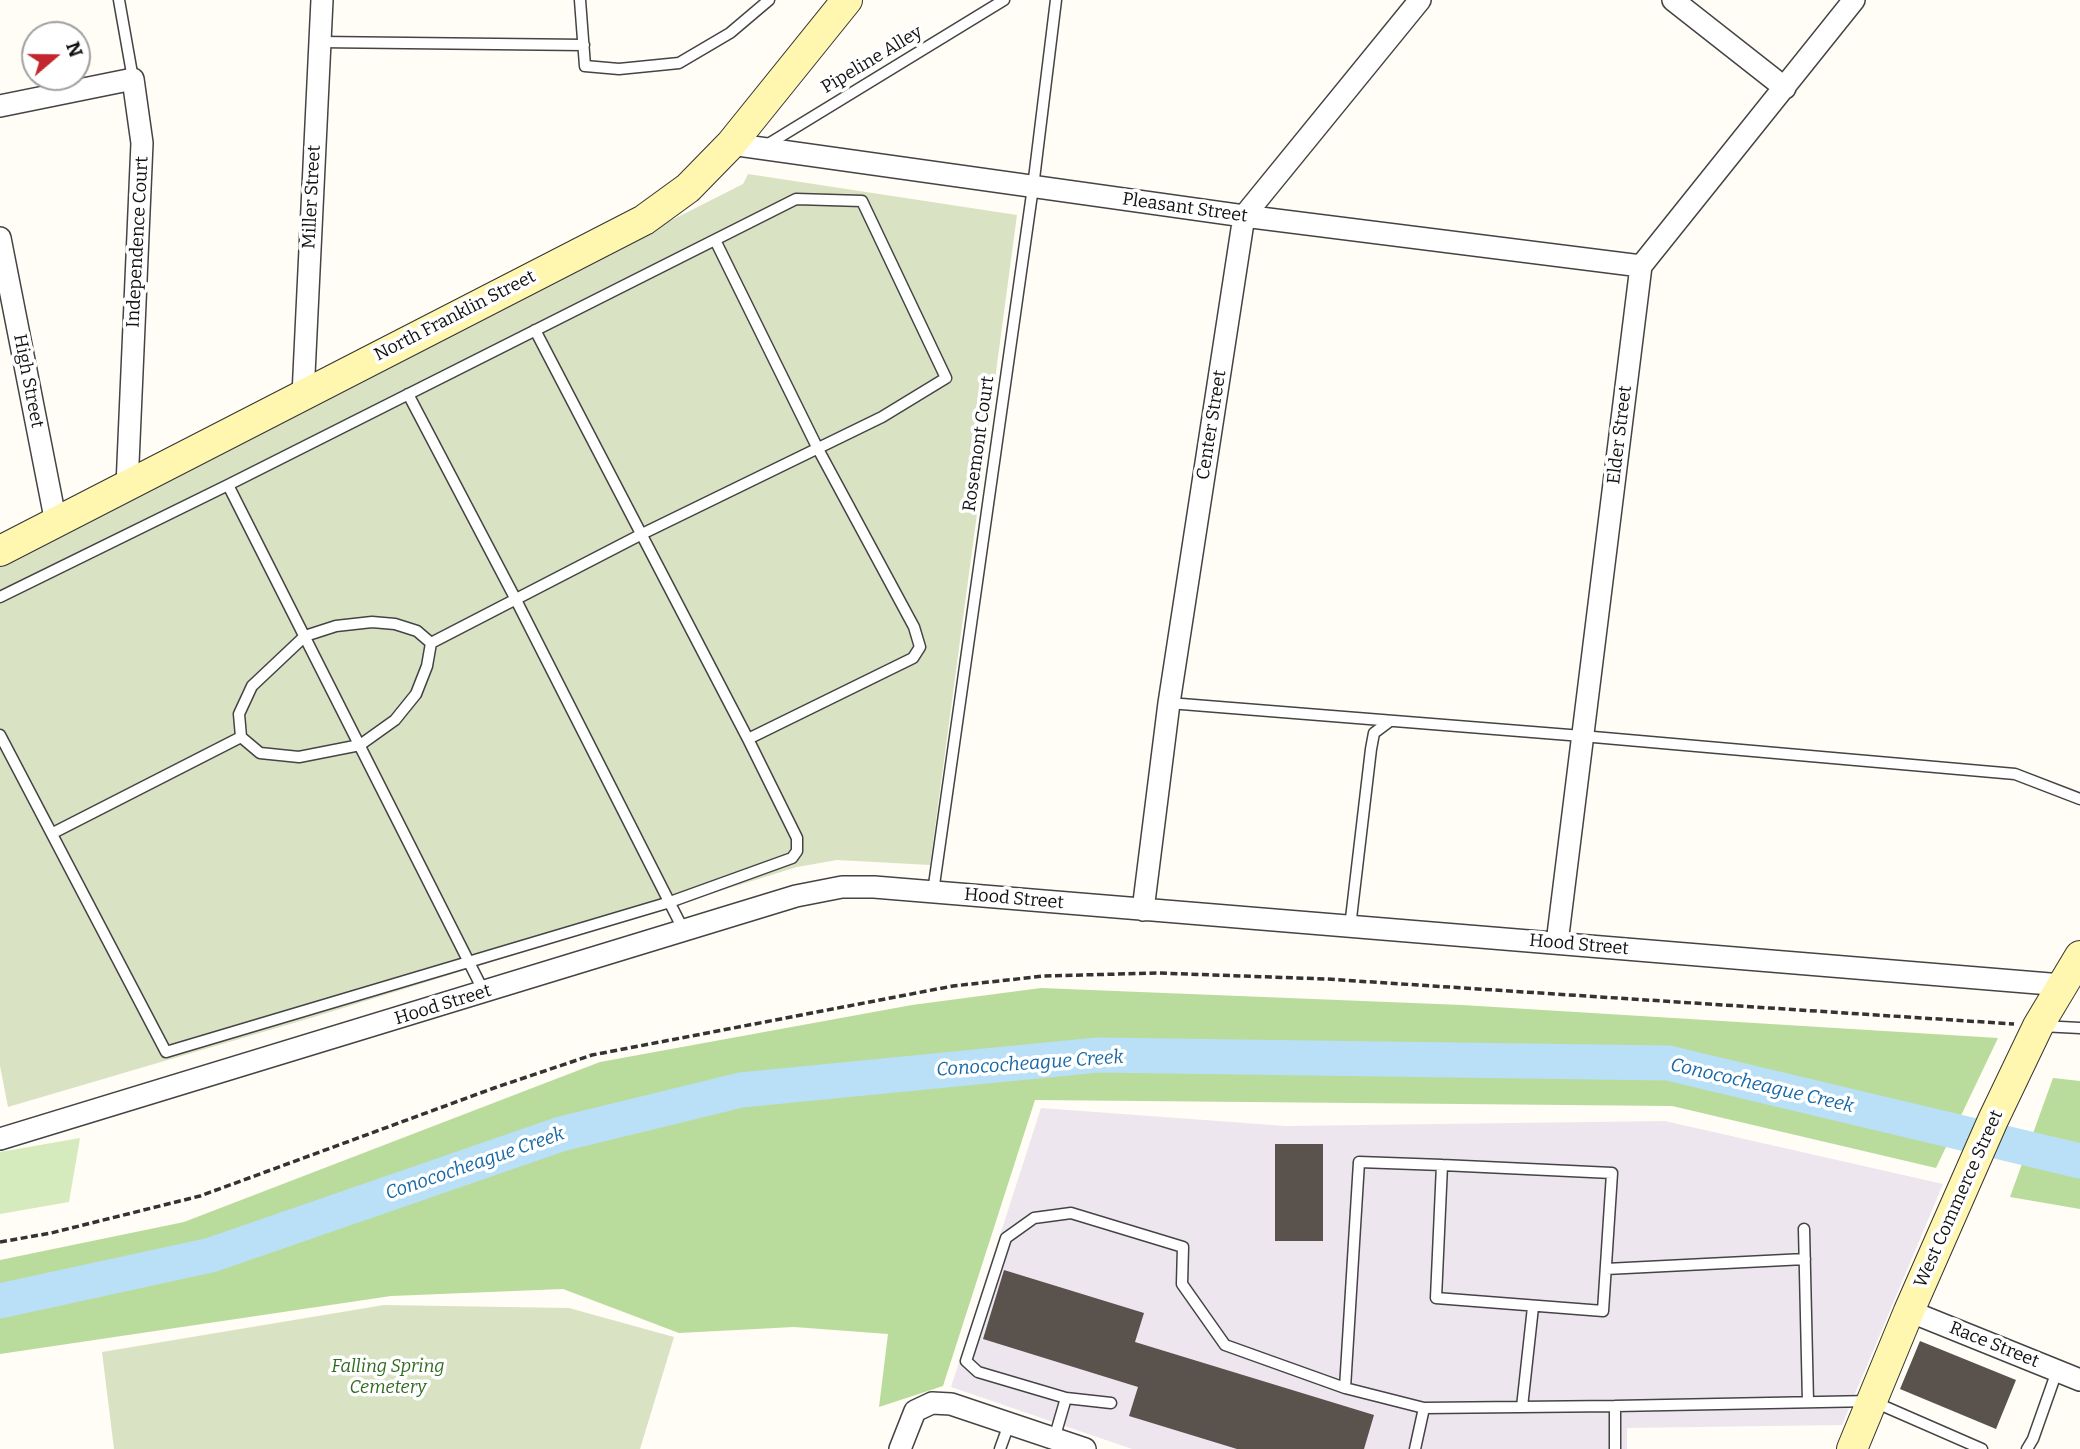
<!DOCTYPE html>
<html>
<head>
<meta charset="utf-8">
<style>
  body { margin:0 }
  #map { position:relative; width:2080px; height:1449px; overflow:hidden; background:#fffdf5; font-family:Bitter,serif }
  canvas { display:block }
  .north { position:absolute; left:21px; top:21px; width:70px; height:70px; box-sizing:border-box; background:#fff; border:2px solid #a0a0a0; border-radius:50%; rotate:70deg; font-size:19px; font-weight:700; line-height:28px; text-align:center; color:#111 }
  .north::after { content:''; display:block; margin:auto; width:24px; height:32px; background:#c4262e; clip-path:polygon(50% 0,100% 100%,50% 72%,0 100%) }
</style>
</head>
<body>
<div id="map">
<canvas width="2080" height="1449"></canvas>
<div class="north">N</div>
</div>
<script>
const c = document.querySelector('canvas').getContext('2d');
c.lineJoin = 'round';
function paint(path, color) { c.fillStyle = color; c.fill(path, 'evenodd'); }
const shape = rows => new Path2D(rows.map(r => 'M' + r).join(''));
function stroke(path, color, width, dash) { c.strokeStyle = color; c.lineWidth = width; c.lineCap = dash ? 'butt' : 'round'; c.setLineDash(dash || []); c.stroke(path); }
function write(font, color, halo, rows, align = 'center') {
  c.font = font + ' Bitter,serif'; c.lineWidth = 7; c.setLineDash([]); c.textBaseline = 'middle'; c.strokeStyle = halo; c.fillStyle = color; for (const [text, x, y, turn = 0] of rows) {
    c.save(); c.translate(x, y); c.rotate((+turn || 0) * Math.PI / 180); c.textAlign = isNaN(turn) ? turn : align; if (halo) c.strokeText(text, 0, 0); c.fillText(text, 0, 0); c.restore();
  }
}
const industrial = shape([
  [1041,1108,1286,1126,1665,1121,1943,1184,1842,1425,1627,1428,1627,1449,1132,1449,951,1387]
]);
const green = shape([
  [80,1138,69,1202,0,1214,0,1152]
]);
const forest = shape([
  [1041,988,1462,1005,1998,1038,1936,1168,1672,1106,1035,1100,943,1386,879,1407,888,1334,794,1327,679,1333,563,1289,391,1296,0,1354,0,1260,184,1222,600,1062,912,1005],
  [2053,1078,2080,1081,2080,1209,2010,1197]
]);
const cemetery = shape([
  [748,174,1017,215,930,865,837,860,797,867,314,1017,8,1107,0,1066,0,560,743,184],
  [384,1305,569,1308,674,1337,640,1449,114,1449,102,1352]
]);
const river = shape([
  [0,1301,211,1255,561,1134,741,1090,1098,1055,1668,1063,2080,1161]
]);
const building = shape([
  [1275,1144,1323,1144,1323,1241,1275,1241],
  [1004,1270,1144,1313,1135,1342,1374,1415,1364,1449,1237,1449,1129,1416,1138,1387,983,1339],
  [1920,1341,2016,1380,1996,1429,1900,1389]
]);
const path = shape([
  [0,1242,51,1233,200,1196,494,1088,592,1055,953,986,1044,976,1157,973,1326,979,2014,1024]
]);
const lane = shape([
  [119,0,133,79],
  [580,0,585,66,619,69,679,63,730,33,769,0],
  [319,42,584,45],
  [765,146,1004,0],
  [715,240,818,449,914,627,920,647,913,658,748,739],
  [408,394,515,598,684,931],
  [228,485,484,992],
  [0,597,228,485,796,199,862,201,946,378,882,417,642,534,431,643],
  [372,622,395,624,417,631,431,643,427,666,416,694,395,720,360,745,299,757,260,753,241,737,239,714,252,686,305,636,336,626,372,622],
  [1169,703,1582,736,2015,774,2080,799],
  [0,735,166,1052,670,902,792,858,797,851,797,838,748,739,535,330],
  [53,833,241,737],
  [933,892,1033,187,1056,0],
  [1350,927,1371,749,1374,733,1390,721],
  [2041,1026,2080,1028],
  [1804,1229,1808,1402],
  [1606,1269,1805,1259],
  [1066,1398,978,1372,966,1361,1006,1238,1034,1218,1071,1213,1183,1247,1182,1284,1225,1345,1345,1388],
  [1522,1407,1533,1307],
  [1424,1408,1345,1388,1359,1162,1442,1165,1612,1173,1603,1311,1436,1298,1442,1165],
  [1054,1439,1066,1398,1111,1403],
  [1000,1449,1009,1424],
  [1415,1449,1424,1408,1615,1406],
  [1615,1449,1615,1406,1872,1401,1982,1449],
  [2027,1449,2033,1439,2057,1371]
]);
const street = shape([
  [1673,0,1785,88],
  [0,106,133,79,142,143,127,486],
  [731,144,1244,216,1641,266],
  [0,238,56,523],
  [303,395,322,0],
  [1143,910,1169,703,1244,216,1420,0],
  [1557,943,1641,266,1854,0],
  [0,1139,796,896,842,887,874,887,2062,985],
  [1909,1311,2080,1380],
  [900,1449,915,1411,932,1403,951,1404,1085,1449]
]);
const secondary = shape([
  [0,551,644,220,688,188,731,144,847,0],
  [1852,1449,1909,1311,1993,1120,2038,1026,2080,956]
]);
const streetNames = [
  ["Pipeline Alley",872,60,-31],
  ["Miller Street",312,197,-87],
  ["Pleasant Street",1185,208,8],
  ["Independence Court",138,242,-87],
  ["North Franklin Street",455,316,-27],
  ["High Street",28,381,79],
  ["Center Street",1212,425,-81],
  ["Elder Street",1620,435,-83],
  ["Rosemont Court",979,444,-82],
  ["Hood Street",1014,899,5],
  ["Hood Street",1579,945,5],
  ["Hood Street",443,1005,-17],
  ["West Commerce Street",1959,1199,-66],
  ["Race Street",1994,1345,22]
];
const parkNames = [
  ["Falling Spring",388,1367],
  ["Cemetery",388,1388]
];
const waterNames = [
  ["Conococheague Creek",1030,1064,-4],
  ["Conococheague Creek",1762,1086,13],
  ["Conococheague Creek",475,1164,-19]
];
paint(industrial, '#eee6ef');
paint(green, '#d5ebbd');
paint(forest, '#b9dc9c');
paint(cemetery, '#d9e3c4');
stroke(river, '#b9e0f7', 35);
paint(building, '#5a524d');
stroke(lane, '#444', 13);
stroke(street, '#444', 24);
stroke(secondary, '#333', 32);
stroke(path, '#333', 3.5, [7, 3.5]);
stroke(lane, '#fff', 10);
stroke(street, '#fff', 21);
stroke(secondary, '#fff6b0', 30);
write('18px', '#111', '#fff', streetNames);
write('italic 18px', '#2f6b1f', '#fff', parkNames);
write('italic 19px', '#1768a6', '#fff', waterNames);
</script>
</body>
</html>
